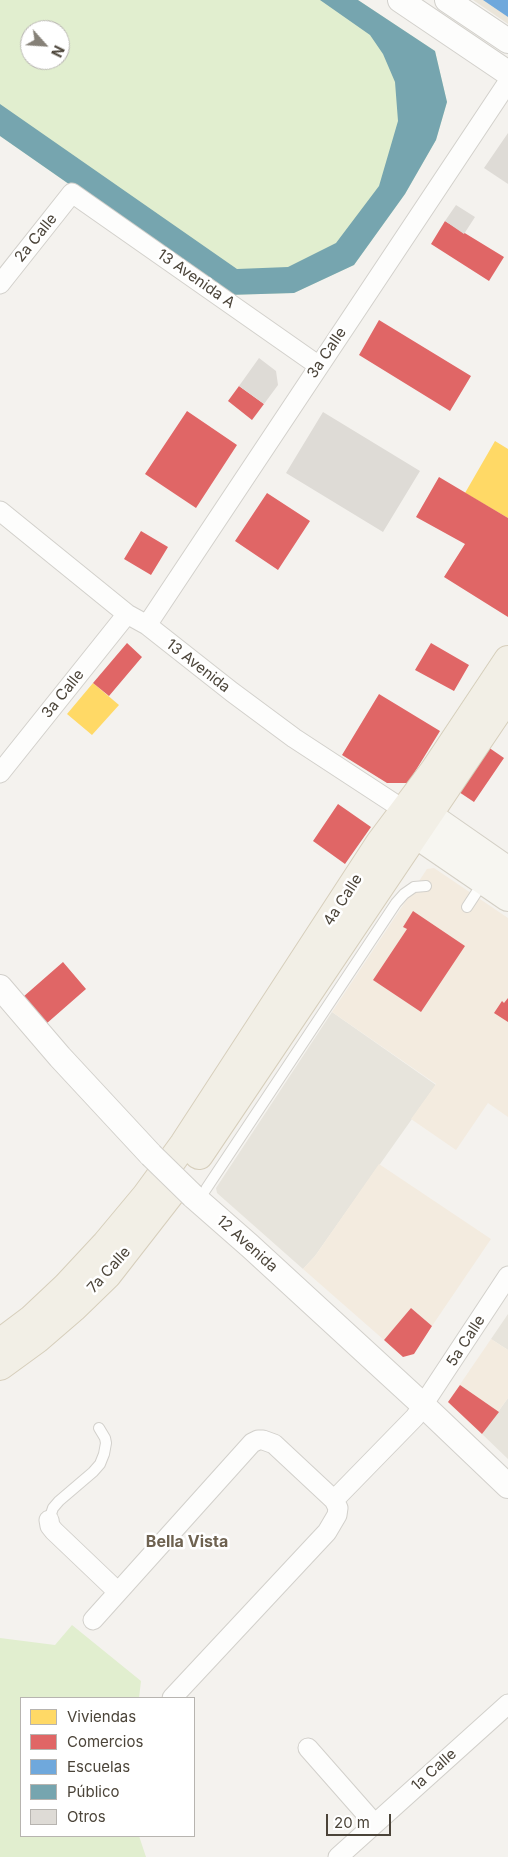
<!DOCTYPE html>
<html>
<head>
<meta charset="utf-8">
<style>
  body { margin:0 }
  #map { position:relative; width:508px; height:1857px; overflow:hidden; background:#f4f2ee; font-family:Inter,sans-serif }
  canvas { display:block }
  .legend { position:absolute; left:20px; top:1697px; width:175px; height:140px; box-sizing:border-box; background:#fff; border:1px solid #b7b4b0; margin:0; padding:6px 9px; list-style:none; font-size:15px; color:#4b4439 }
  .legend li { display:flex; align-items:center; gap:10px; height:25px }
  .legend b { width:25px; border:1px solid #b7b4b0 }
  .north { position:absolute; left:20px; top:20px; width:50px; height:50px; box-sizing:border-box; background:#fff; border:1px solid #b7b4b0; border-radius:50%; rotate:116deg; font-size:14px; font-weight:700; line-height:20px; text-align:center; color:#4b4439 }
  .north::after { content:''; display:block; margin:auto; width:18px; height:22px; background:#868178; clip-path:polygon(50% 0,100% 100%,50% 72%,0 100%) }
  .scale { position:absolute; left:326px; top:1814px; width:65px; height:22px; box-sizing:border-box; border:2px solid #4b4439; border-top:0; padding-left:6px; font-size:15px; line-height:18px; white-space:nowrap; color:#4b4439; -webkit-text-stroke:4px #fff; paint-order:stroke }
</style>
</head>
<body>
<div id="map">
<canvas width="508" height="1857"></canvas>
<ul class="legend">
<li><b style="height:14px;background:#ffd966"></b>Viviendas</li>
<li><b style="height:14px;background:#e06666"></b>Comercios</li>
<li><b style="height:14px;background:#6fa8dc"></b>Escuelas</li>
<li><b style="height:14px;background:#76a5af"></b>Público</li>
<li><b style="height:14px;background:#dedbd6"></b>Otros</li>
</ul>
<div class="north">N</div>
<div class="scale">20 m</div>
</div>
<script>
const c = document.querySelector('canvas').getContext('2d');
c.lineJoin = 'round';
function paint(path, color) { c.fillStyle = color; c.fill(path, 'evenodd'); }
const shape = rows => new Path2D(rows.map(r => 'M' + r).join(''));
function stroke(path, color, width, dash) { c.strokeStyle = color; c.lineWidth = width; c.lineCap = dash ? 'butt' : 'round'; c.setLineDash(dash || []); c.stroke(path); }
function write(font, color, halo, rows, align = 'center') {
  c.font = font + ' Inter,sans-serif'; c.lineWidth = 5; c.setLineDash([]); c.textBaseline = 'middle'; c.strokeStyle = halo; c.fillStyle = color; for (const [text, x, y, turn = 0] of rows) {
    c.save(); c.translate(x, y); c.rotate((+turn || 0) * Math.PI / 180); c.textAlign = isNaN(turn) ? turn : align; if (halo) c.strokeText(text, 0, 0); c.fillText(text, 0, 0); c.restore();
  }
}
const residential = shape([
  [332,1012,436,1085,315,1256,303,1269,217,1193,216,1188],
  [508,1314,508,1350,491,1339],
  [508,1398,508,1459,482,1434]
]);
const commercial = shape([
  [434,868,508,918,508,1117,488,1103,456,1150,411,1119,436,1084,332,1012,427,869],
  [379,1164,491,1239,432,1326,411,1308,384,1340,303,1269,315,1256],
  [491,1339,508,1350,508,1398,482,1434,448,1402]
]);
const education = shape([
  [473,0,508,0,508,24]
]);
const green = shape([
  [0,0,358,0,435,51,447,102,436,140,405,194,354,265,294,293,228,295,0,136],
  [30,30,60,30,60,60,30,60],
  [72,1625,141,1681,139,1698,21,1698,21,1836,139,1836,146,1857,0,1857,0,1638,55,1645]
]);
const homes = shape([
  [495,441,508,449,508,518,465,493],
  [93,683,119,705,92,735,67,714]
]);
const shops = shape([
  [445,221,504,257,489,281,431,244],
  [379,320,471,376,450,411,359,355],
  [239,386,264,404,252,420,228,401],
  [187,411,237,445,196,508,145,474],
  [439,477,508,518,508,617,444,577,465,544,416,517],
  [267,493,310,521,278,570,235,541],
  [141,531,168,547,151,575,124,559],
  [127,643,142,657,109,696,93,683],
  [431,643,469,665,454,691,415,670],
  [379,694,440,731,408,783,387,783,342,755],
  [488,747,504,758,474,802,459,792],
  [338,804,371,827,345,864,313,841],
  [413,911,465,946,421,1012,373,980,407,929,403,927],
  [63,962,86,989,46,1024,23,997],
  [508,998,508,1022,494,1013,502,1001,504,1003],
  [411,1308,432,1326,414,1354,403,1357,384,1340],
  [460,1385,499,1412,482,1434,448,1402]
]);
const schools = shape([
  [483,0,508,0,508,17]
]);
const public = shape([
  [320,0,358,0,435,51,447,102,436,140,405,194,354,265,294,293,228,295,0,136,0,104,237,269,288,267,336,243,379,186,398,121,395,82,383,54,370,35]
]);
const building = shape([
  [508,133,508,184,484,168],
  [456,205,475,217,464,234,445,221],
  [259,358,276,371,278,385,264,404,239,386],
  [323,412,420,471,383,532,286,473]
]);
const service = shape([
  [467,907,484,881],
  [198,1201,396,903,404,894,414,887,426,886],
  [49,1520,53,1508,59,1501,93,1472,100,1464,104,1454,106,1443,105,1438,99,1428]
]);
const minor = shape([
  [0,284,72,193,319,366],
  [0,511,127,614,147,625,232,692,294,738,404,810],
  [147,625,508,82],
  [0,773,127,614],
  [49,1520,50,1526,54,1531,118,1592],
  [93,1620,252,1443,258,1440,263,1440,274,1444,334,1500],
  [172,1698,327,1532,337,1515,338,1508,334,1500,415,1417,508,1276],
  [308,1748,374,1823],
  [338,1857,508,1704]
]);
const tertiary = shape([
  [400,0,508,73],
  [447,0,508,41],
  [0,987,60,1057,151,1155],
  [193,1196,250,1246,423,1405,508,1486]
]);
const secondary = shape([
  [429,816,508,871],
  [416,834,508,897]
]);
const primary = shape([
  [199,1155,508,696],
  [0,1343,32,1319,66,1287,106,1244,146,1196,184,1144,380,843,434,771,508,660],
  [0,1366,37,1339,73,1308,107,1275,170,1194]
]);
const tertiaryBridge = shape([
  [151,1155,193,1196]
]);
const streetNames = [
  ["2a Calle",36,238,-51],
  ["13 Avenida A",196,279,35],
  ["3a Calle",327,353,-56],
  ["13 Avenida",198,666,38],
  ["3a Calle",63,694,-51],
  ["4a Calle",343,900,-57],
  ["12 Avenida",247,1244,42],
  ["7a Calle",109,1270,-48],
  ["5a Calle",466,1341,-57],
  ["1a Calle",434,1770,-42]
];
const neighbourhoodNames = [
  ["Bella Vista",187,1542]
];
paint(residential, '#e7e4dc');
paint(commercial, '#f3ebdf');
paint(education, '#eae5da');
paint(green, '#e1eecf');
paint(homes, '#ffd966');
paint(shops, '#e06666');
paint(schools, '#6fa8dc');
paint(public, '#76a5af');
paint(building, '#dedbd6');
stroke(service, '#d2d0cb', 12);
stroke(minor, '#d2d0cb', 21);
stroke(tertiary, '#d2d0cb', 26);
stroke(secondary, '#d3cfc5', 30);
stroke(primary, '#d6cebb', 30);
stroke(service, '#fdfdfc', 10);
stroke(minor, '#fdfdfc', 19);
stroke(tertiary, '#fdfdfc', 24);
stroke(secondary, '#f7f6f1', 28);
stroke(primary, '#f2efe6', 28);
stroke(tertiaryBridge, '#d2d0cb', 26, []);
stroke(tertiaryBridge, '#fdfdfc', 24);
write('15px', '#4b4439', '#fff', streetNames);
write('bold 16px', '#6e6250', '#fff', neighbourhoodNames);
</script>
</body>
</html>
